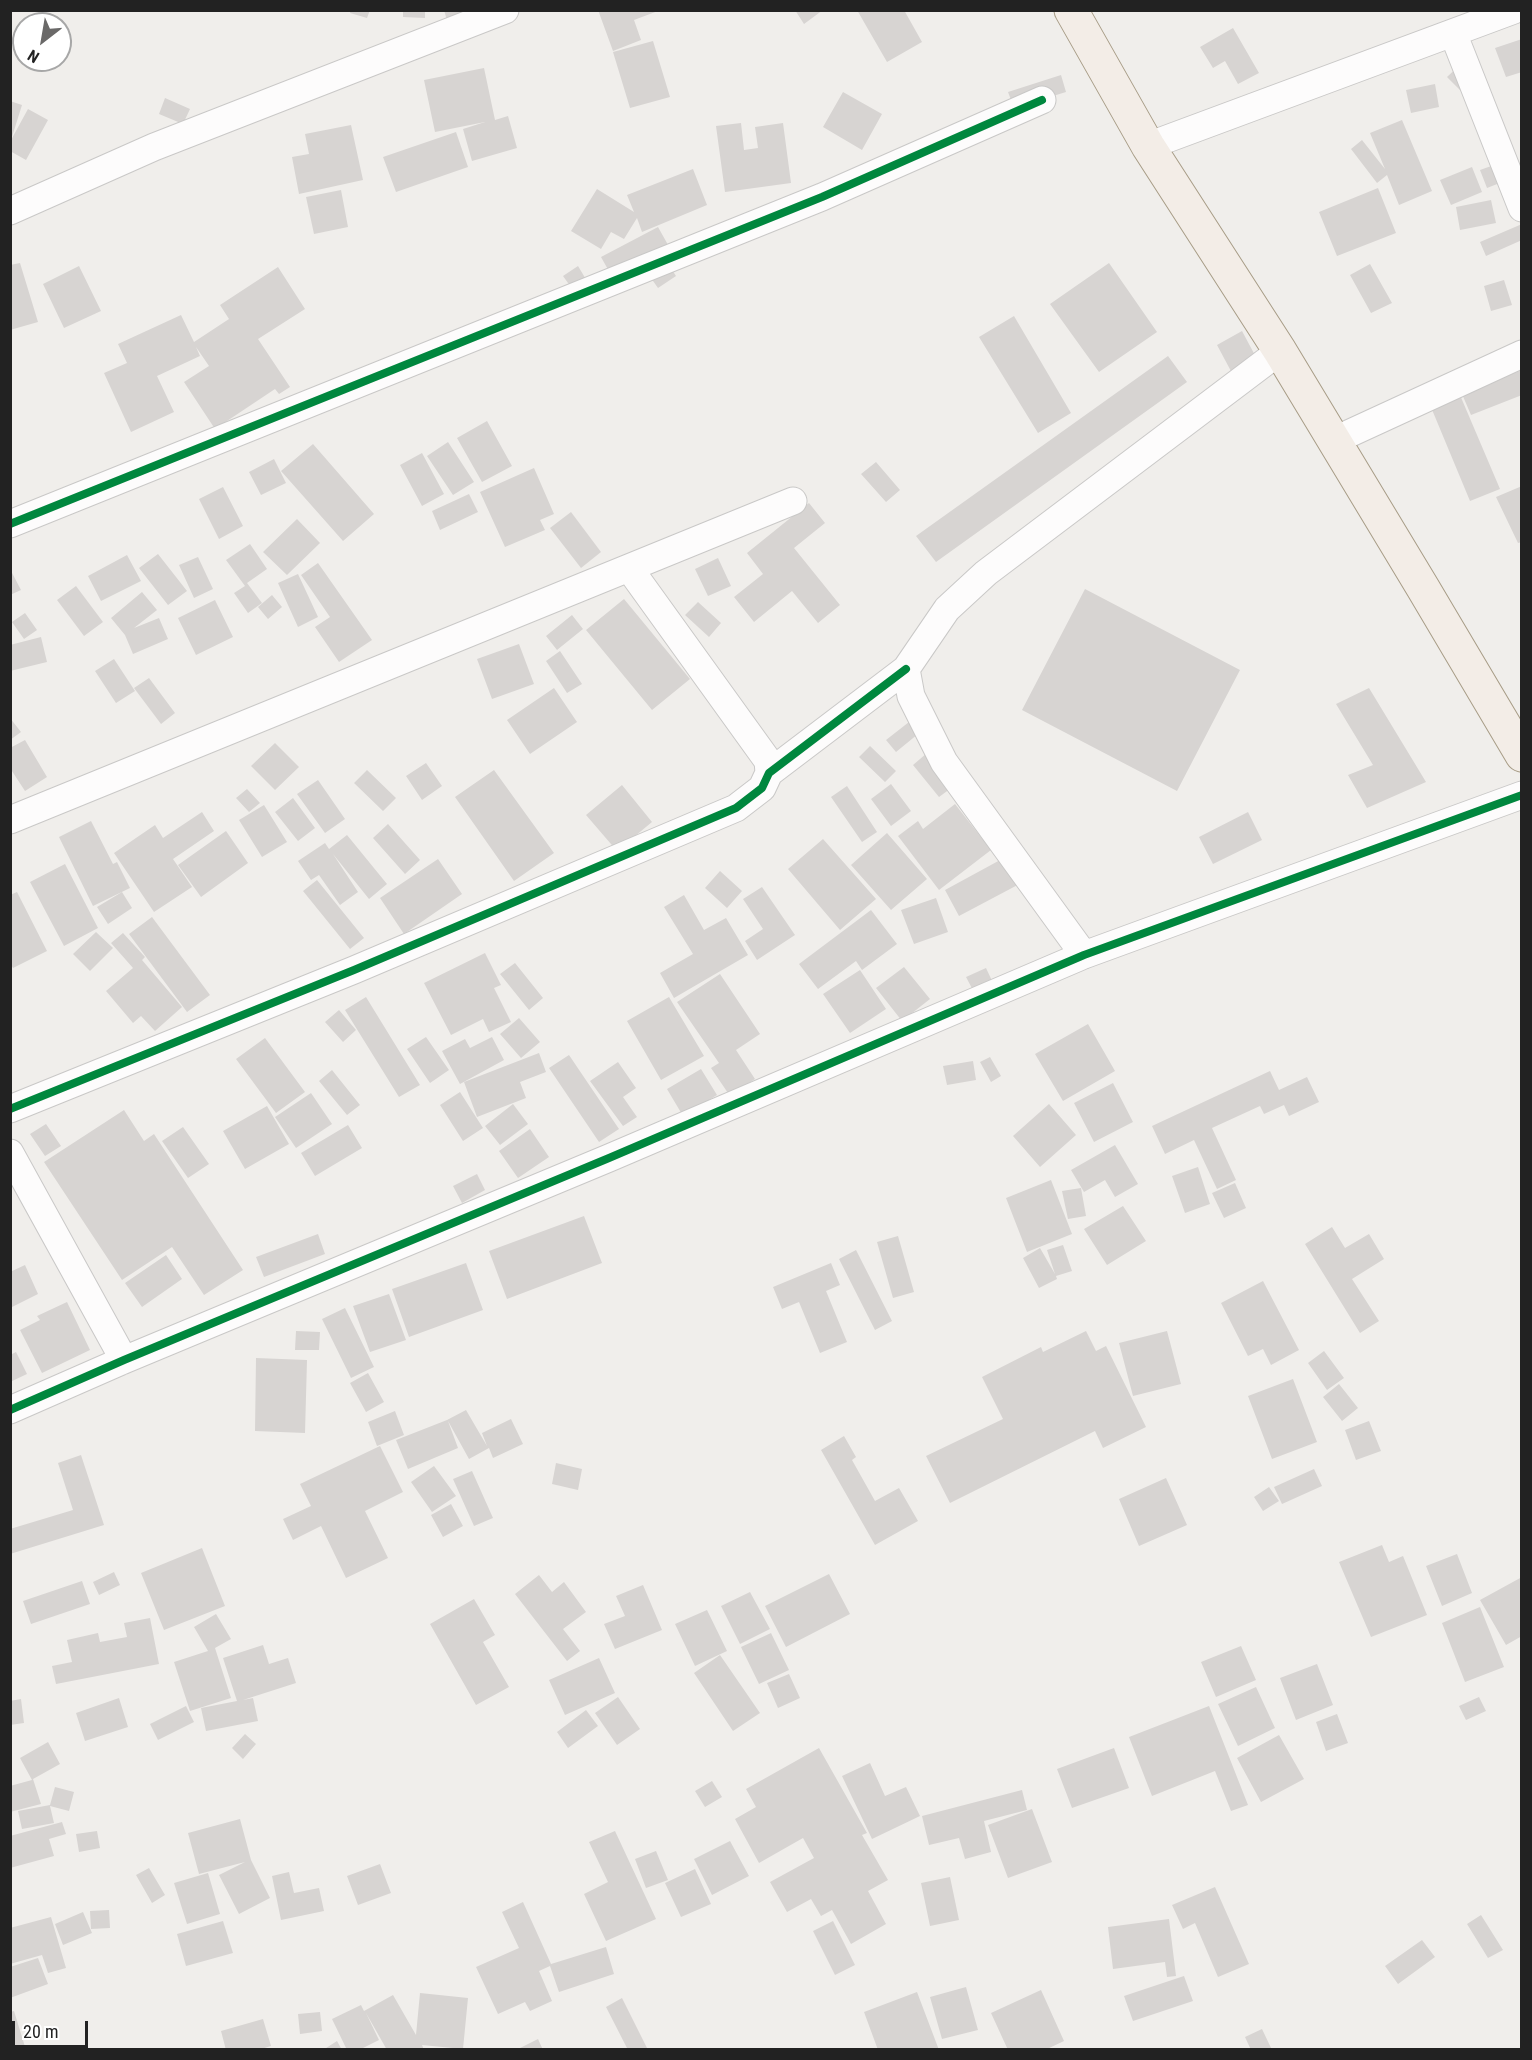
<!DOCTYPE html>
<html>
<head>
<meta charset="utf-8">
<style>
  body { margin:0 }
  #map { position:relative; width:1532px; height:2060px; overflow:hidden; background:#f0eeeb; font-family:"Roboto Condensed",sans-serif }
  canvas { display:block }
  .frame { position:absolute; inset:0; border:12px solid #222; pointer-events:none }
  .north { position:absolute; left:12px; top:12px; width:60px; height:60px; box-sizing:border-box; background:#fff; border:2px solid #a7a7a7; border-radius:50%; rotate:211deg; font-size:16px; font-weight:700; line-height:24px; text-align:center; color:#222 }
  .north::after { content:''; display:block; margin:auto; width:21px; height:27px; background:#6a6968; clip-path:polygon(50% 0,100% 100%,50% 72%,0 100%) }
  .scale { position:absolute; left:12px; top:2021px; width:76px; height:27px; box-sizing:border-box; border:3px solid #222; border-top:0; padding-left:8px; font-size:18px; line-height:21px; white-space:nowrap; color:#222; -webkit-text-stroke:4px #fff; paint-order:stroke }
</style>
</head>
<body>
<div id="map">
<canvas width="1532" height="2060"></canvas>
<div class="frame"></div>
<div class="north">N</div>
<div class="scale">20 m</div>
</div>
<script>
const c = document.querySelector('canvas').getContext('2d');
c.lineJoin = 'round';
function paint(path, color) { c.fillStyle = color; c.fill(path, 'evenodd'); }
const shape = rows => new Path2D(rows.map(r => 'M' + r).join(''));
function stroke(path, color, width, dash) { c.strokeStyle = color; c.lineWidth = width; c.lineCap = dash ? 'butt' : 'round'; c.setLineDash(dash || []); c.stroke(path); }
const building = shape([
  [351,10,370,10,367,18,350,13],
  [403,10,425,10,425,18,403,17],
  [444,10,481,10,448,24],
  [598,10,658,10,658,11,634,20,641,40,613,51],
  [795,10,823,10,804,24],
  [857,10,904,10,922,42,887,62],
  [1233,28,1259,73,1238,84,1225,61,1213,68,1200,47],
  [1522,39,1522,72,1506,77,1495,48],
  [653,41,670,97,630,108,613,52],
  [1465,60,1477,72,1460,90,1447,77],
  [484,68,495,120,508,116,517,148,472,161,463,129,485,122,435,132,424,80],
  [1061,75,1066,92,1014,108,1008,92],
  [1435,84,1439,107,1411,113,1406,90],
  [843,92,882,114,862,150,823,127],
  [165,98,190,109,183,124,159,114],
  [10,101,22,105,11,140,28,109,48,120,26,160,10,151],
  [1402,120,1432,191,1399,205,1387,175,1377,183,1351,149,1362,140,1385,169,1370,133],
  [741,123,744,150,758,148,755,127,783,123,791,183,725,192,716,126],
  [351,125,363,180,299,194,292,157,309,154,305,134],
  [456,132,468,167,396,192,383,157],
  [1508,160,1515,177,1487,188,1480,170],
  [1472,167,1482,192,1451,205,1440,180],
  [693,169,707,205,642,232,637,218,624,239,611,232,601,249,571,231,597,189,634,212,627,195],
  [1378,188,1396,233,1337,256,1319,212],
  [341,190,348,227,314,234,306,197],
  [1491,200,1496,223,1460,230,1456,207],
  [1522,224,1522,240,1486,256,1480,242],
  [658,227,672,252,615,282,601,257],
  [665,259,676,276,658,288,646,271],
  [20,263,38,322,10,330,10,265],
  [1109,263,1157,332,1099,372,1050,304],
  [1370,264,1392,303,1371,313,1350,275],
  [79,266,101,311,64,328,43,284],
  [578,266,587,281,573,290,563,276],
  [278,267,305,309,258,339,290,387,279,394,275,389,215,429,184,382,209,366,196,347,200,356,157,376,174,412,131,432,104,373,127,363,118,344,181,315,194,342,229,319,220,305],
  [1504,280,1512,305,1491,311,1484,286],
  [1014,316,1071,413,1038,433,979,337],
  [1242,331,1257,359,1232,373,1217,345],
  [1168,356,1187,382,936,562,916,536],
  [1522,370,1522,395,1471,415,1462,394],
  [1457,388,1500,489,1470,501,1428,400],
  [487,421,512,466,482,482,457,438],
  [448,442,474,482,453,495,427,456],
  [313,444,374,514,343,541,281,471],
  [422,453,444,494,422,506,400,465],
  [274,459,286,483,261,495,249,472],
  [876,462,900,490,886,502,861,474],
  [534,468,554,514,540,520,545,530,505,547,480,492],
  [1522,486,1522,542,1518,543,1496,497],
  [223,487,243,526,219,539,199,499],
  [469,494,478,512,440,530,432,511],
  [809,503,825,523,794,548,840,605,818,623,792,591,754,622,734,597,763,574,747,553],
  [571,512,601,552,581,568,550,528],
  [297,519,320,543,287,575,263,552],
  [250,544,267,569,247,583,262,603,248,613,234,593,245,586,226,560],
  [158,554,187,591,168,605,139,568],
  [127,555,141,581,101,601,88,576],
  [198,557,213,589,194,598,179,565],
  [718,558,731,586,708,596,695,569],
  [318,563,372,640,339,662,315,627,330,617,301,575],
  [10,569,21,590,10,595],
  [298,574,318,617,298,627,278,583],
  [76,586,103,622,84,636,57,600],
  [1085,589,1240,670,1177,791,1022,710],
  [142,592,157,610,134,628,159,618,168,639,133,654,125,635,111,618],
  [272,595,282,607,268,619,258,607],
  [624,599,690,679,652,710,586,630],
  [215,600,233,637,196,655,178,618],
  [698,602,721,623,709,637,685,615],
  [25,613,37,630,24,639,12,622],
  [572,615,583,629,557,650,546,636],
  [41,637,47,662,10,671,10,645],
  [519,644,534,684,492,699,477,659],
  [560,651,582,684,567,693,546,661],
  [114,659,135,691,116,703,95,671],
  [149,678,175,713,161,724,134,688],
  [554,688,577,722,530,754,507,720],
  [1369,688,1426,782,1367,808,1348,775,1373,765,1336,704],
  [10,718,21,732,10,740],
  [909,722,918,734,896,752,886,740],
  [25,740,47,777,25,791,10,768,10,748],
  [275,743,299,767,275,790,251,766],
  [870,746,896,771,885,782,859,757],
  [927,753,954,786,939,797,913,765],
  [426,763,442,786,422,800,406,776],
  [367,770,396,798,383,811,354,783],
  [494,770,554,853,514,881,455,797],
  [318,780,345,819,325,833,297,794],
  [891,784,911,811,891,826,871,799],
  [622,785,652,822,617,851,586,815],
  [847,786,877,832,862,842,831,797],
  [247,789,260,803,249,812,236,798],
  [293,798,315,828,298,841,275,812],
  [955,804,991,850,939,890,898,836,918,821,923,829],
  [264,805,287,842,262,857,239,820],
  [202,812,214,831,173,859,192,887,154,912,114,853,155,825,163,838],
  [1248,812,1262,840,1213,864,1199,837],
  [91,821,113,864,117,862,130,888,93,906,59,837],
  [388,824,420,860,405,874,373,838],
  [226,831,248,863,201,897,178,865],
  [887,833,927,879,891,910,851,865],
  [347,835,387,884,369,899,333,854,358,892,340,905,319,875,311,880,298,861,325,843,329,849],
  [823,839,876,899,840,930,788,869],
  [1013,853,1027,880,959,916,945,890],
  [438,859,462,894,404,934,380,898],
  [65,864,98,928,64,946,30,882],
  [720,871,742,891,727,908,705,888],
  [317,880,364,938,350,949,303,891],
  [762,887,795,935,757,960,745,941,763,929,743,899],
  [17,892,47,951,13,968,10,963,10,895],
  [122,892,132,908,108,924,97,907],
  [684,895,704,930,726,918,748,955,674,998,660,973,693,954,664,907],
  [936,898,948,932,914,944,901,910],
  [871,910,897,944,862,970,856,961,818,989,799,964],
  [152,917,210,995,187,1012,129,934],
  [96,932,113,948,90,971,73,954],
  [123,933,145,957,142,960,182,1007,155,1031,141,1016,133,1023,106,991,133,968,111,943],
  [485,953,501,985,494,988,511,1022,489,1032,483,1019,451,1035,424,983],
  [515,963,543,998,529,1010,500,974],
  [904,967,930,999,902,1021,876,988],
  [986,968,994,985,975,994,966,977],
  [860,970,886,1009,850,1033,823,994],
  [720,974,760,1034,736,1050,755,1079,730,1096,711,1068,719,1063,677,1002],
  [366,997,420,1085,399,1097,345,1010],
  [669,997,704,1056,661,1080,627,1021],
  [339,1010,356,1030,343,1042,325,1022],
  [519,1018,540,1042,521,1058,500,1034],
  [1088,1024,1115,1071,1063,1101,1035,1054],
  [426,1037,449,1070,430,1083,407,1049],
  [492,1037,504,1060,460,1084,442,1051,465,1039,470,1048],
  [265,1038,305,1092,276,1113,236,1059],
  [539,1053,546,1072,520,1082,526,1098,477,1117,464,1082],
  [569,1055,619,1129,599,1142,549,1068],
  [990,1057,1001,1076,991,1082,980,1062],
  [973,1061,976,1080,947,1085,943,1066],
  [618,1062,636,1088,623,1097,637,1117,623,1126,590,1081],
  [701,1069,717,1095,683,1116,667,1089],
  [332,1070,360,1105,347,1115,319,1081],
  [1270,1071,1279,1090,1307,1077,1319,1102,1289,1116,1284,1105,1264,1114,1260,1106,1212,1128,1236,1180,1217,1189,1194,1140,1165,1154,1152,1126],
  [1113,1083,1133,1122,1094,1142,1074,1103],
  [460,1092,483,1128,463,1141,440,1105],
  [311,1093,332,1124,296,1148,275,1117],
  [513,1104,528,1124,500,1145,485,1126],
  [1049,1104,1076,1135,1040,1167,1013,1136],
  [267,1106,289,1144,245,1169,223,1131],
  [124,1110,144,1141,154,1134,243,1270,204,1295,172,1247,122,1280,44,1162],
  [46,1124,61,1146,45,1156,30,1134],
  [348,1125,362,1148,315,1176,301,1153],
  [183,1127,209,1164,188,1178,162,1141],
  [530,1129,549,1157,518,1178,499,1151],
  [1115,1145,1138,1184,1115,1197,1105,1180,1084,1192,1071,1170],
  [1198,1167,1210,1204,1185,1213,1172,1176],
  [477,1174,485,1190,462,1203,453,1186],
  [1051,1180,1072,1234,1027,1252,1006,1198],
  [1235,1183,1246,1208,1224,1218,1212,1193],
  [1081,1188,1086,1216,1068,1219,1062,1191],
  [1123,1206,1146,1241,1107,1265,1084,1229],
  [584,1216,602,1263,507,1299,489,1251],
  [1332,1227,1345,1248,1369,1234,1384,1259,1352,1279,1379,1321,1360,1333,1305,1244],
  [318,1234,325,1254,264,1277,256,1257],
  [898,1236,914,1292,893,1298,877,1242],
  [1063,1245,1072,1271,1056,1276,1057,1279,1039,1288,1023,1258,1040,1248,1055,1274,1047,1250],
  [856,1250,892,1321,875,1330,839,1259],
  [166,1255,182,1279,142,1307,125,1283],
  [466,1263,483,1310,409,1337,392,1289],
  [831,1263,840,1285,826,1291,847,1342,820,1353,799,1302,782,1309,773,1287],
  [25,1265,38,1294,10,1308,10,1272],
  [1263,1281,1299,1350,1271,1365,1263,1349,1248,1356,1221,1303],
  [389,1294,406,1340,370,1352,353,1306],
  [67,1302,90,1350,42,1373,20,1330,40,1320,37,1316],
  [345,1308,374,1367,351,1378,322,1319],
  [296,1331,320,1332,319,1350,295,1350],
  [1086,1331,1096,1351,1106,1346,1146,1427,1103,1448,1095,1431,950,1503,926,1456,1003,1419,982,1377,1041,1347,1043,1352],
  [1167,1331,1181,1384,1133,1396,1119,1343],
  [1324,1351,1344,1378,1327,1390,1308,1363],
  [16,1352,27,1374,10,1382,10,1355],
  [256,1358,307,1360,305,1433,255,1431],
  [368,1373,384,1402,366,1412,350,1383],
  [1293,1379,1317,1442,1272,1459,1248,1396],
  [1339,1384,1358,1408,1342,1421,1323,1397],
  [466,1410,487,1446,482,1433,511,1419,523,1444,493,1458,489,1448,469,1459,448,1421,458,1448,408,1469,396,1440,447,1420],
  [395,1411,404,1435,377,1446,368,1422],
  [1369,1421,1381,1451,1356,1460,1345,1430],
  [844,1436,856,1457,852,1460,875,1501,899,1488,918,1521,875,1545,821,1450],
  [380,1446,403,1492,365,1511,388,1558,346,1578,321,1526,293,1540,283,1519,311,1506,300,1484],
  [81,1455,104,1525,10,1554,10,1529,73,1510,58,1463],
  [556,1463,582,1469,578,1490,552,1484],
  [434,1466,456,1496,432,1512,411,1482],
  [1314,1469,1322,1486,1282,1504,1274,1487],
  [472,1471,493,1518,474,1526,453,1479],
  [1166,1478,1187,1525,1139,1546,1119,1499],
  [1269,1487,1279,1501,1263,1511,1254,1497],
  [451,1504,463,1526,443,1537,431,1515],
  [1382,1545,1389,1562,1403,1556,1427,1615,1371,1637,1339,1562],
  [202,1548,225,1606,164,1630,141,1573],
  [1457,1554,1472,1593,1442,1606,1426,1566],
  [114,1572,120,1585,99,1595,93,1582],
  [829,1574,850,1614,786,1647,765,1606],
  [539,1575,552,1592,564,1582,586,1612,563,1629,580,1651,567,1661,515,1594],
  [1522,1577,1522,1636,1506,1645,1480,1600],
  [82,1581,90,1604,31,1624,23,1601],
  [643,1585,662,1630,615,1649,604,1624,625,1616,616,1596],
  [750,1592,770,1629,740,1644,721,1606],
  [474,1599,495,1635,483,1642,509,1687,476,1705,430,1624],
  [1480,1607,1504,1667,1465,1682,1442,1623],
  [707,1610,727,1651,695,1666,675,1624],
  [216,1614,231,1639,215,1648,231,1698,190,1711,174,1662,208,1651,194,1627],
  [150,1618,159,1664,56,1684,52,1666,72,1662,67,1640,98,1633,100,1642,127,1637,124,1623],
  [771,1633,789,1670,759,1684,741,1647],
  [263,1645,269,1664,288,1658,296,1683,243,1700,253,1698,258,1721,206,1731,201,1708,237,1701,223,1658],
  [1241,1646,1256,1680,1216,1697,1201,1662],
  [720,1655,760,1713,733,1731,694,1673],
  [599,1658,615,1693,565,1715,549,1680],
  [1317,1664,1333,1705,1296,1720,1280,1678],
  [789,1674,800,1698,778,1708,767,1683],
  [1256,1687,1275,1728,1238,1746,1218,1704],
  [618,1697,640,1729,617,1745,595,1713],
  [1479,1697,1486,1711,1466,1720,1459,1706],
  [119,1698,128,1727,85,1741,76,1713],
  [21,1699,24,1723,10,1725,10,1701],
  [186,1706,194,1722,158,1740,150,1724],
  [1209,1706,1248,1805,1231,1811,1215,1771,1152,1796,1129,1737],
  [586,1710,598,1726,568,1748,557,1732],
  [1337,1714,1348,1743,1326,1751,1316,1722],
  [245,1734,256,1744,243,1759,232,1748],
  [1279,1735,1304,1779,1261,1802,1237,1758],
  [48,1742,60,1764,33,1779,41,1804,10,1812,10,1786,32,1780,20,1758],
  [819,1748,867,1833,862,1835,888,1880,868,1891,886,1924,851,1944,832,1910,821,1916,811,1899,787,1912,770,1882,814,1858,803,1838,759,1863,735,1819,756,1807,746,1789],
  [1114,1748,1129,1788,1072,1808,1057,1769],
  [870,1763,885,1796,906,1787,920,1816,872,1839,842,1776],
  [712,1781,722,1797,705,1807,695,1791],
  [55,1787,74,1792,69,1811,50,1806,54,1823,22,1829,18,1811,50,1805],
  [1022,1790,1027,1810,984,1821,991,1852,965,1859,959,1838,929,1845,922,1816],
  [1032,1809,1052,1862,1008,1878,988,1825],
  [240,1819,251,1860,270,1898,239,1914,219,1875,245,1862,199,1874,188,1833],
  [62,1822,66,1834,49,1839,54,1856,10,1868,10,1836],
  [97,1831,100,1848,79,1852,76,1834],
  [615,1831,656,1919,606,1941,584,1894,608,1882,589,1842],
  [730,1841,749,1876,712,1895,694,1859],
  [656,1851,668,1880,646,1888,635,1859],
  [380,1864,391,1893,358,1905,347,1876],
  [149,1868,165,1895,152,1903,136,1875],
  [695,1869,711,1904,681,1917,665,1883],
  [289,1872,294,1893,319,1888,324,1911,281,1920,272,1876],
  [208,1873,220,1914,187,1924,174,1883],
  [950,1877,959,1920,930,1926,921,1883],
  [1215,1887,1249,1964,1218,1977,1195,1923,1183,1929,1172,1905],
  [523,1902,551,1964,606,1947,614,1974,559,1992,550,1966,539,1971,552,2001,530,2011,525,2002,498,2014,476,1967,519,1948,502,1912],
  [109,1910,110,1928,91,1929,90,1911],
  [83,1912,92,1933,63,1945,55,1924],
  [1481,1915,1503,1950,1488,1958,1467,1924],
  [51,1917,66,1968,48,1973,42,1955,10,1964,10,1928],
  [1169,1919,1176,1976,1167,1977,1165,1962,1113,1969,1108,1927],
  [223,1921,233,1953,186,1966,177,1934],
  [833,1921,855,1965,835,1975,813,1931],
  [1422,1940,1435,1957,1398,1984,1385,1966],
  [38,1958,48,1984,10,1998,10,1967],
  [1184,1976,1193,2001,1133,2021,1124,1996],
  [966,1987,978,2030,942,2039,930,1997],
  [1041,1990,1064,2041,1045,2050,1008,2050,991,2013],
  [917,1992,939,2050,878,2050,864,2012],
  [420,1993,468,1998,463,2049,422,2045,424,2050,387,2050,366,2013,379,2040,359,2050,347,2050,332,2019,361,2005,364,2011,393,1995,416,2035],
  [622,1998,648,2050,628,2050,606,2007],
  [14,2011,26,2050,10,2050,10,2012],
  [320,2012,322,2031,300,2034,298,2014],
  [263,2019,271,2046,258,2050,226,2050,221,2031],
  [1262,2029,1272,2050,1251,2050,1245,2037],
  [538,2039,543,2050,516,2050],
  [337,2041,342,2050,323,2050]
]);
const minor = shape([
  [1453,33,1522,208],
  [1148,146,1514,10],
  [10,211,154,147,505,10],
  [1333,441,1522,354],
  [10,524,822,197,1042,100],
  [629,568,768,761,769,773],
  [10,820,793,501],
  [1084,955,944,762,911,696,906,669,947,609,986,573,1280,351],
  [10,1109,354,970,736,808,762,788,769,773,906,669],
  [10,1153,124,1360],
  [10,1410,124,1360,609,1158,1084,955,1522,795]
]);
const major = shape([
  [1071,10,1148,146,1280,351,1423,588,1522,755]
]);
const cycleway = shape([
  [10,524,822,197,1042,100],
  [10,1109,354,970,736,808,762,788,769,773,906,669],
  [10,1410,124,1360,609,1158,1084,955,1522,795]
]);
paint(building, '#d7d4d2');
stroke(minor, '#c9c8c7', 29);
stroke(major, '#a79c86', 35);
stroke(minor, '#fdfcfc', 27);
stroke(major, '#f3ede7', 33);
stroke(cycleway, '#00873e', 8);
</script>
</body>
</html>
